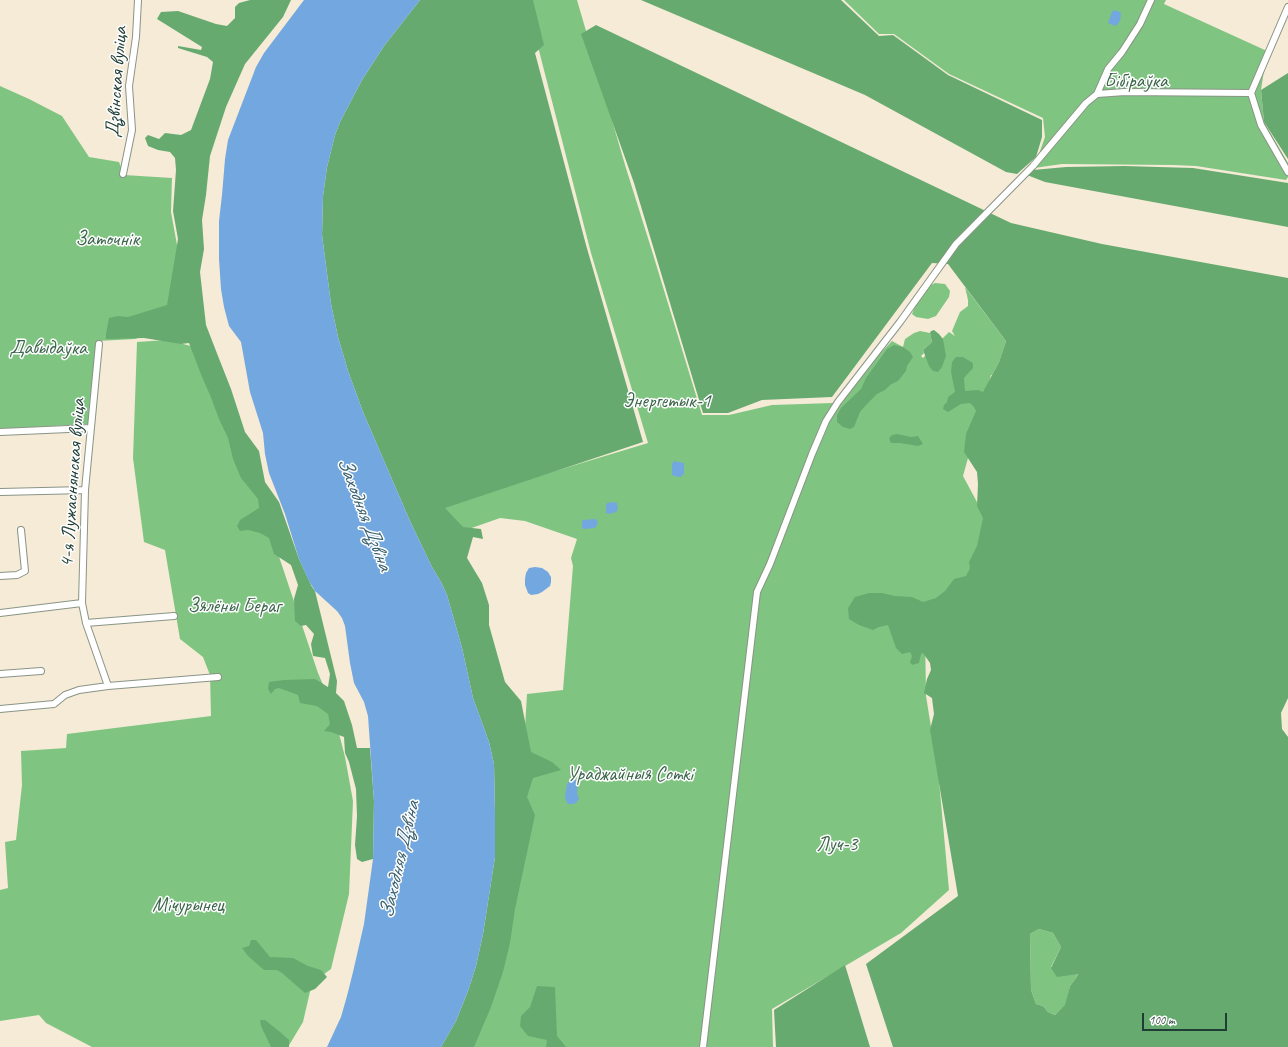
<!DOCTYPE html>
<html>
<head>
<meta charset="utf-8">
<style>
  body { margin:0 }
  #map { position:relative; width:1288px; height:1047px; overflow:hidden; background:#f5ebd7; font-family:Caveat,sans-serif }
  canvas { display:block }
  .scale { position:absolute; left:1142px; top:1013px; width:85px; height:18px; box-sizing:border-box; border:2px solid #1f3d34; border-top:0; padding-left:5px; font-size:12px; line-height:14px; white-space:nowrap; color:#1f3d34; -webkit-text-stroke:3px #fff; paint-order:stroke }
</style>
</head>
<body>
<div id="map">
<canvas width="1288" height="1047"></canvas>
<div class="scale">100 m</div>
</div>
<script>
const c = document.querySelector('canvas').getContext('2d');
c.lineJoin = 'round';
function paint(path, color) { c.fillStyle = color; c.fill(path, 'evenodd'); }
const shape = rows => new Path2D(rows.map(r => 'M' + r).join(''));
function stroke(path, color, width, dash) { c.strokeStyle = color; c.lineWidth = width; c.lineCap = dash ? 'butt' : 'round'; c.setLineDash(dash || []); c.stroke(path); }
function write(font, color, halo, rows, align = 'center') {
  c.font = font + ' Caveat,sans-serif'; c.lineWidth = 3; c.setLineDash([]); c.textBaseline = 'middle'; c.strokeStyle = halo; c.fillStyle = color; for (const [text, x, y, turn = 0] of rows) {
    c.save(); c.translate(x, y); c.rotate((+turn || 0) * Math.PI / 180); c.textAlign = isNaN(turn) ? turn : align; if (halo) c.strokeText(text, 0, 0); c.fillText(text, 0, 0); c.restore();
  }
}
const green = shape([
  [526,0,577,0,625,165,652,251,702,415,729,415,772,405,833,403,892,341,903,347,905,339,914,333,920,331,930,333,932,342,923,350,924,353,921,356,923,358,949,332,955,336,952,331,960,312,968,306,968,300,965,287,1006,341,999,362,992,375,991,375,963,476,985,517,971,576,925,629,926,696,938,770,949,890,901,933,772,1009,773,1047,467,1047,515,896,527,694,563,690,573,566,571,558,577,539,525,521,500,518,466,530,436,507,648,443,591,253],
  [844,0,1166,0,1164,4,1267,51,1261,90,1264,122,1288,163,1288,177,1286,180,1196,166,1173,165,1062,164,1034,168,1045,137,1043,118,949,74,894,34,879,34],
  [0,86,29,99,62,116,89,157,119,162,124,175,172,178,171,212,179,256,175,300,159,331,135,339,98,341,89,424,0,429],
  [935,283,945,284,950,291,949,297,936,316,928,319,916,317,912,314,916,304,931,285],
  [167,340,191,346,257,491,318,673,332,706,345,757,353,801,349,894,331,969,312,983,303,1022,288,1047,92,1047,46,1023,39,1015,0,1021,0,890,8,888,5,842,16,840,22,785,21,751,66,748,67,734,211,716,210,675,203,657,180,639,165,550,144,542,133,458,137,342],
  [1039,929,1053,933,1061,947,1051,967,1073,974,1078,973,1076,978,1070,986,1066,1005,1055,1015,1048,1012,1043,1006,1036,1004,1031,990,1030,934]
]);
const forest = shape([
  [250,0,291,0,283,17,245,64,226,107,210,156,206,195,202,220,204,249,200,272,206,325,218,356,231,389,245,432,259,451,265,482,279,502,299,559,312,587,315,591,337,681,336,693,344,701,352,725,357,748,370,748,374,801,373,859,362,862,357,859,355,845,357,816,356,789,349,762,345,753,344,737,331,732,324,731,330,724,328,714,317,706,300,703,298,695,279,688,275,689,271,694,268,689,269,682,284,680,315,679,328,687,330,674,325,658,313,656,311,644,314,634,306,625,301,626,295,621,294,599,298,585,291,565,274,554,269,538,260,533,248,530,240,531,237,526,240,520,259,508,258,499,241,478,233,459,228,438,219,419,210,395,202,377,189,343,181,344,144,338,106,339,106,334,109,318,118,316,128,317,167,305,178,239,173,211,176,170,175,158,170,152,158,150,148,146,145,138,148,135,159,139,165,133,181,135,191,130,210,79,213,62,207,57,178,48,178,46,201,50,202,47,157,19,161,12,178,11,216,24,227,26,235,18,235,7,239,3],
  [420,0,533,0,544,45,535,53,586,245,643,442,445,508,463,527,481,529,483,539,473,537,467,558,482,583,489,605,489,625,505,682,521,701,531,752,552,762,561,770,533,778,527,797,535,815,515,909,510,943,503,972,491,1007,474,1047,441,1047,456,1021,468,991,476,966,483,934,495,857,495,812,494,764,489,742,473,698,462,648,447,595,441,582,432,567,410,521,363,412,348,371,338,337,331,304,322,235,323,196,327,167,335,135,340,122,362,80,384,46],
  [641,0,841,0,879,36,893,35,948,75,1042,120,1042,137,1036,157,1017,174,1006,172,865,95],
  [596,25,1011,223,1102,244,1288,278,1288,698,1281,713,1282,729,1288,737,1288,1047,893,1047,866,964,958,896,930,730,934,714,932,698,924,693,927,679,931,670,930,663,923,653,921,654,919,663,912,665,910,662,912,656,910,652,902,654,896,648,888,625,879,627,873,630,859,625,849,619,848,608,855,597,869,593,882,593,895,596,912,597,923,602,936,598,945,591,954,579,966,576,970,568,969,562,977,546,983,518,977,506,978,484,977,472,964,452,966,434,976,411,974,407,970,403,961,404,948,412,943,409,944,405,947,402,948,397,955,392,951,372,952,362,956,357,963,357,973,363,973,368,964,378,965,391,978,390,983,392,999,362,1006,341,948,264,932,263,832,397,762,400,728,413,703,413,634,183,581,34],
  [1039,929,1053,933,1061,947,1051,968,1057,977,1078,974,1076,978,1070,986,1065,1005,1055,1015,1048,1012,1043,1006,1036,1004,1031,990,1030,934],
  [1288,73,1288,159,1264,122,1261,90],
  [1124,166,1193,168,1288,183,1288,227,1045,182,1027,175,1033,170,1066,167],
  [934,330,939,334,943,339,946,356,942,367,938,372,933,371,929,366,923,350,932,342,930,333,931,331],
  [894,345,903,347,910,352,913,357,907,366,906,371,898,381,890,385,885,390,877,394,866,405,860,412,854,427,850,429,843,427,837,422,837,415,841,408,861,389,866,378,887,349],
  [897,434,911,437,918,436,923,444,918,446,900,443,891,443,889,438,892,435],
  [251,940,256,940,270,957,293,958,308,966,321,970,327,977,315,989,305,993,282,973,277,970,264,970,248,956,242,948,249,946],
  [845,965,870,1047,776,1047,774,1010],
  [537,986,555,987,557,1036,566,1047,546,1047,547,1040,528,1036,520,1026,521,1016,530,1007],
  [260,1020,265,1020,280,1032,289,1040,289,1047,271,1047,261,1026]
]);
const water = shape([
  [304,0,420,0,384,46,362,80,340,122,335,135,327,167,323,196,322,235,331,304,338,337,348,371,363,412,410,521,432,567,441,582,447,595,462,648,473,698,489,742,494,764,495,812,495,857,483,934,476,966,468,991,456,1021,441,1047,327,1047,341,1017,347,996,353,972,364,924,373,859,374,801,368,716,364,702,354,683,350,663,345,626,342,618,337,611,315,591,309,581,299,559,285,514,269,473,265,454,263,433,250,392,241,342,229,326,224,307,221,289,219,259,219,221,222,195,225,159,228,140,256,67,264,53],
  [1114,10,1120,12,1121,14,1120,21,1116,26,1108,23,1112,12],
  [674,461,684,463,684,473,681,477,678,477,672,475,672,464],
  [614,502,617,503,618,509,616,512,609,514,606,513,606,505,607,503],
  [596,519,598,523,595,528,584,529,582,528,582,522,583,520],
  [535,567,542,568,548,572,551,577,551,582,550,586,542,592,538,594,531,595,528,593,525,585,525,579,526,573,529,568],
  [573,778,575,779,578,783,577,793,579,799,576,803,573,804,568,804,566,801,565,796,567,784,570,780]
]);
const minor = shape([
  [1288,7,1251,93,1261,125,1288,172],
  [1097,94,1125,92,1251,93],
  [123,174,132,130,129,86,136,37,138,0],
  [99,344,85,490,82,603,86,623,108,686],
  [0,432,91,428],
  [0,492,85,490],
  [0,576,17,575,25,571,21,530],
  [0,613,82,603],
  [86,623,174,616],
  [0,674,41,671],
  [0,709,54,704,65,695,79,690,108,686,218,677],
  [703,1047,757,592,770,564,812,454,826,421,838,402,900,322,956,244,1033,166,1086,103,1097,94,1108,69,1122,52,1140,24,1151,0]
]);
const streetNames = [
  ["Дзвінская вуліца",117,82,-86],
  ["4-я Лужаснянская вуліца",73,483,-86]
];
const parkNames = [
  ["Бібіраўка",1136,82],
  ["Заточнік",107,240],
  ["Давыдаўка",48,349],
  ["Энергетык-1",667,402],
  ["Зялёны Бераг",234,607],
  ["Ураджайныя Соткі",630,775],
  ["Луч-3",837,845],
  ["Мічурынец",188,906]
];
const waterNames = [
  ["Заходняя Дзвіна",364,514,69],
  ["Заходняя Дзвіна",400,860,-77]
];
paint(green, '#7fc581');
paint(forest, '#67aa6f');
paint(water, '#73a7df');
stroke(minor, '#8a9486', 8);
stroke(minor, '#fff', 6);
write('20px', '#1f3d34', '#fff', streetNames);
write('20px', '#3c664b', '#fff', parkNames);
write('italic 21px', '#3c6270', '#fff', waterNames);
</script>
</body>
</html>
